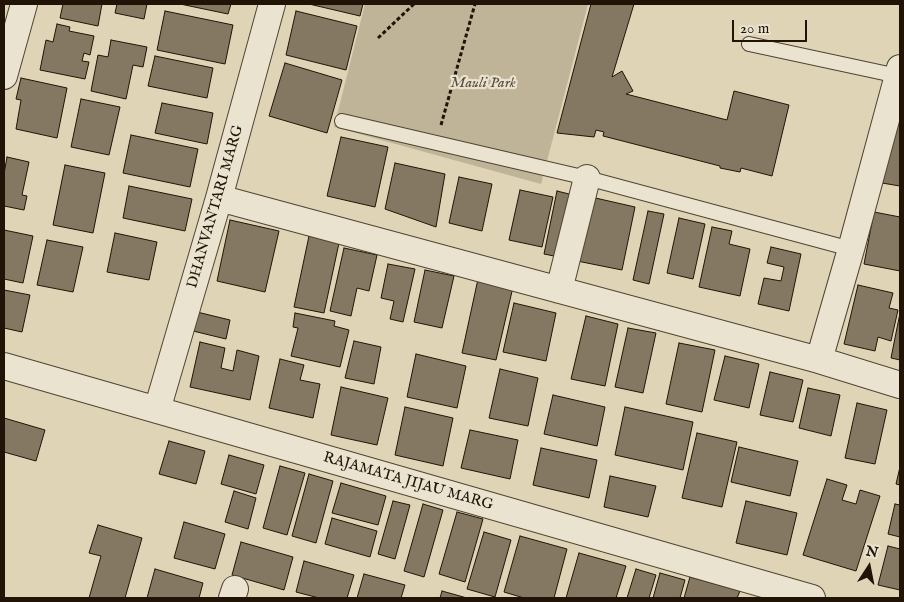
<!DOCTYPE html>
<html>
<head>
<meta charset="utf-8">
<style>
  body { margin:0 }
  #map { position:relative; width:904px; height:602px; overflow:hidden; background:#dfd4b6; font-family:"IM FELL English",serif }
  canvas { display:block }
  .frame { position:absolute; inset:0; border:5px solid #211406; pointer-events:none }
  .north { position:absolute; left:844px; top:542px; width:50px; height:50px; -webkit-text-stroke:4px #eae3d0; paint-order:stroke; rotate:11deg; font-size:14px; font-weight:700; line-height:20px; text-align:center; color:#211406 }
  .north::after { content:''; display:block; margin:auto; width:18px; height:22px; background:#211406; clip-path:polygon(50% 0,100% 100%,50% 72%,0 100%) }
  .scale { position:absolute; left:732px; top:20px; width:75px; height:22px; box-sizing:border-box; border:2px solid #211406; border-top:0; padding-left:6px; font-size:15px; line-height:18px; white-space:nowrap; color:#211406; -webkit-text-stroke:4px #eae3d0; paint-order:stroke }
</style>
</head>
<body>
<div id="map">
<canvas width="904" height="602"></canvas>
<div class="frame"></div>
<div class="north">N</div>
<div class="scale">20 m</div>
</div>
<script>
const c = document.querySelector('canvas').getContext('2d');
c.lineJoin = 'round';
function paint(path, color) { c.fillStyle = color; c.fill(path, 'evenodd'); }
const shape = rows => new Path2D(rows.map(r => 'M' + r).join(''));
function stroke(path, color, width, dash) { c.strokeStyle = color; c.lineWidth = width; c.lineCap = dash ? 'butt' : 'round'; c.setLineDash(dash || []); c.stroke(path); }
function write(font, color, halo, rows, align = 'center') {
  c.font = font + ' "IM FELL English",serif'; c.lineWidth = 4.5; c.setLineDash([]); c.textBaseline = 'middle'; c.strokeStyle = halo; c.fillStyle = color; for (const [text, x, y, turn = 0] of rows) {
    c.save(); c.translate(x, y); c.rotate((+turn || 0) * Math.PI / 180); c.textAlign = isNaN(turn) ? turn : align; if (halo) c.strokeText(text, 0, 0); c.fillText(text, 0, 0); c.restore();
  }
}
const green = shape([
  [365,4,588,4,541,184,334,127]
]);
const building = shape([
  [63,4,102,4,98,26,60,18,63,4],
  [117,4,147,4,144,19,115,13,117,4],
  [180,4,231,4,228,14,180,4],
  [309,4,363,4,360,16,309,4],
  [591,4,634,4,612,77,622,71,633,91,626,94,727,120,734,91,789,105,772,176,741,168,740,172,720,168,720,166,603,136,604,132,596,130,594,137,557,133,591,4],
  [165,11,233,25,225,64,157,50,165,11],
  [296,11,357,26,346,70,286,55,296,11],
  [57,24,70,27,69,31,94,36,90,55,84,53,82,61,89,62,85,79,40,70,46,40,53,42,57,24],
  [111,40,147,47,143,67,133,65,126,99,91,91,98,55,108,57,111,40],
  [155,56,213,68,207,98,148,86,155,56],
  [285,63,342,80,327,133,269,116,285,63],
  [21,78,67,88,57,138,16,129,21,100,16,99,21,78],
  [81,99,120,107,109,155,71,147,81,99],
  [162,103,213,113,207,144,155,133,162,103],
  [895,120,900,121,900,186,882,183,895,120],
  [131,135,198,149,190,187,123,173,131,135],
  [341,137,388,147,375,207,327,196,341,137],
  [7,157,29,162,22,195,27,196,24,210,4,206,4,174,7,157],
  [395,163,445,174,436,227,385,209,395,163],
  [65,165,105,173,93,233,53,225,65,165],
  [459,177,492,184,482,231,449,223,459,177],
  [129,186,192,199,185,231,123,218,129,186],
  [520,190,553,197,542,247,509,240,520,190],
  [557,191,573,195,559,257,544,254,557,191],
  [591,197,635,207,622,270,577,261,591,197],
  [648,211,664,214,649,284,633,280,648,211],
  [874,212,900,217,900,271,864,264,874,212],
  [679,218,705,224,693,279,667,273,679,218],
  [230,220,279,231,265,292,217,281,230,220],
  [712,227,732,231,729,244,750,249,740,296,699,287,712,227],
  [4,230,33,236,23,283,4,279,4,230],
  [115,233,157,242,149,280,107,272,115,233],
  [309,236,339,243,324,313,294,307,309,236],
  [47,240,83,247,73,292,37,285,47,240],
  [771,247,801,254,789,311,758,304,764,278,781,281,784,267,767,263,771,247],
  [344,248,377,255,369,291,357,288,351,316,330,311,344,248],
  [388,264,415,269,403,322,390,319,394,301,381,298,388,264],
  [425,270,454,276,442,328,414,322,425,270],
  [478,279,513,287,496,360,462,353,478,279],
  [858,285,893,293,889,308,898,310,891,341,878,337,875,351,844,344,858,285],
  [4,290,30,295,22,332,4,328,4,290],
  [514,303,556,313,546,361,503,352,514,303],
  [197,312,230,320,226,339,193,331,197,312],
  [295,313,335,321,334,326,349,330,340,367,291,356,298,328,293,327,295,313],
  [900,313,900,360,891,358,900,313],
  [586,316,618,324,605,386,571,379,586,316],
  [628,328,656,333,643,393,615,387,628,328],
  [354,341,381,347,374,384,345,378,354,341],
  [200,342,225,348,221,368,233,371,237,350,259,356,250,400,190,387,200,342],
  [679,343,715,350,702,412,666,404,679,343],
  [416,354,466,366,457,408,407,397,416,354],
  [725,356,759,364,749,408,714,400,725,356],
  [280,359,304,365,300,380,320,384,313,418,269,408,280,359],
  [500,369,538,378,528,426,489,418,500,369],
  [770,372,803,380,793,422,760,415,770,372],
  [341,387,388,398,377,445,331,435,341,387],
  [808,388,840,395,831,436,799,428,808,388],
  [553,395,605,407,597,446,544,434,553,395],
  [857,403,887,410,875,464,845,458,857,403],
  [405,407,453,418,443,466,395,455,405,407],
  [625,407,693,422,683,470,615,455,625,407],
  [4,418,45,430,36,461,4,452,4,418],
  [470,430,518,440,510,479,461,468,470,430],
  [697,433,737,442,722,507,682,498,697,433],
  [169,441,205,451,196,484,159,474,169,441],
  [739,447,798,461,790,496,731,482,739,447],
  [541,448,597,460,589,498,533,485,541,448],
  [229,455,264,465,256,494,221,484,229,455],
  [280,466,305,473,287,535,263,528,280,466],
  [900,467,900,485,896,484,900,467],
  [309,474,333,481,316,543,292,536,309,474],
  [610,476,656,486,648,517,604,507,610,476],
  [827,479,847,485,842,500,856,504,860,490,880,496,856,571,803,555,827,479],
  [341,483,386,496,378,525,332,513,341,483],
  [234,491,256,498,248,529,225,522,234,491],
  [393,501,410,505,395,559,378,554,393,501],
  [746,501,797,513,787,555,736,543,746,501],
  [423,504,443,510,424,577,404,571,423,504],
  [895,504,900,505,900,537,888,534,895,504],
  [457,512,483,519,465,582,439,574,457,512],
  [332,518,377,531,370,557,325,544,332,518],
  [184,522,225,534,215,569,174,558,184,522],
  [98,525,142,538,125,598,89,598,101,556,89,553,98,525],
  [484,532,511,540,495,597,467,589,484,532],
  [520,536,567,549,554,598,524,598,504,592,520,536],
  [241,542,293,557,284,590,232,575,241,542],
  [888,546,900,549,900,590,878,585,888,546],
  [579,553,626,566,616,598,566,598,579,553],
  [304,561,354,575,347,598,319,598,296,592,304,561],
  [155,569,203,583,199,598,147,598,155,569],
  [636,569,656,575,649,598,627,598,636,569],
  [660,573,685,580,680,598,653,598,660,573],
  [364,574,405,585,401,598,357,598,364,574],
  [690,577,740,591,737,598,684,598,690,577],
  [442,591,467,598,440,598,442,591]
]);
const path = shape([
  [378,38,414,4],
  [441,125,475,4]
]);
const service = shape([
  [749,44,898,76],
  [342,121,587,178,851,249]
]);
const minor = shape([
  [4,76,24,4],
  [219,198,819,360,900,385],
  [559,290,587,178],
  [819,360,851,249,900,68],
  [4,366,812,598],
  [157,410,219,198,272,4],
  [232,598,235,589]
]);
const parkNames = [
  ["Mauli Park",483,84]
];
const streetNames = [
  ["DHANVANTARI MARG",216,207,-74],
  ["RAJAMATA JIJAU MARG",408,482,16]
];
paint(green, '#bfb398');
paint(building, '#847862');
stroke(building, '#211406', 1);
stroke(service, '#504432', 16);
stroke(minor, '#504432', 28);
stroke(path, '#211406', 3, [4, 2.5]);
stroke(service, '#eae3d0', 14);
stroke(minor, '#eae3d0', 26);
write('italic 15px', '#584c39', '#eae3d0', parkNames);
write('15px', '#211406', '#eae3d0', streetNames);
</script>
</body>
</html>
